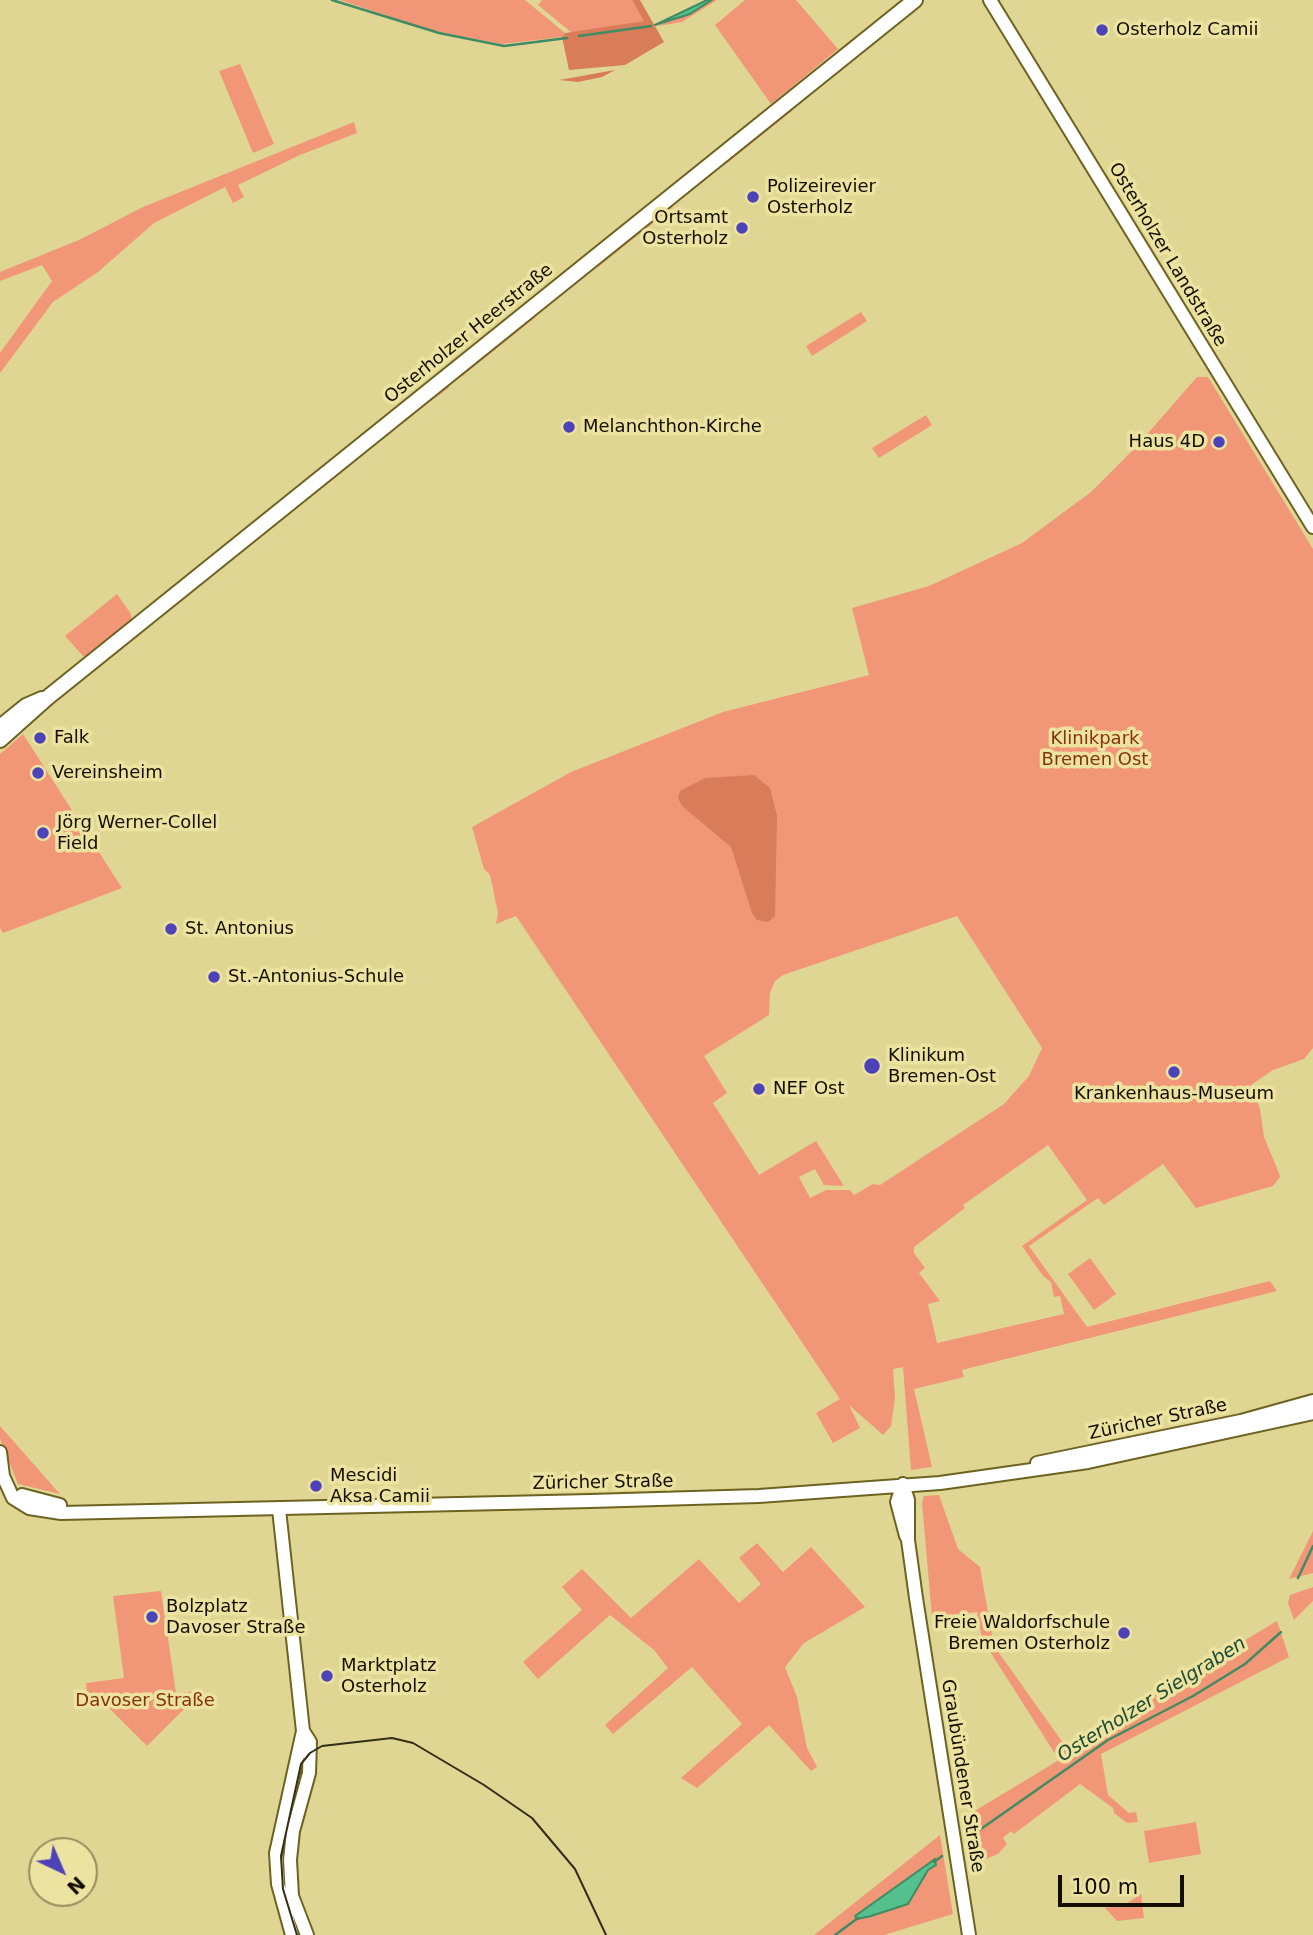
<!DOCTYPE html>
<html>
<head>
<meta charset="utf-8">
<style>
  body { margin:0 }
  #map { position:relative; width:1313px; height:1935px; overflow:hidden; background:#e0d694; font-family:"DejaVu Sans",sans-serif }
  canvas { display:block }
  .north { position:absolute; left:28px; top:1837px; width:70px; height:70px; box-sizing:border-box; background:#ede3a0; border:2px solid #968e60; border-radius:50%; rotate:136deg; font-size:19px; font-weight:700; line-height:28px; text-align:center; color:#130e00 }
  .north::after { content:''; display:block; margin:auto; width:24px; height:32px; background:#4d43b9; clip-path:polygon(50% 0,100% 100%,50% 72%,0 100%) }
  .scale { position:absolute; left:1058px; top:1875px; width:126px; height:32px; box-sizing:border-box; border:4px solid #130e00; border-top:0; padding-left:9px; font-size:21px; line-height:24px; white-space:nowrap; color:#130e00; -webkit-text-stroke:5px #ede3a0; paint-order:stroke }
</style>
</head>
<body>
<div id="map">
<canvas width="1313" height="1935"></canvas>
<div class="north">N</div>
<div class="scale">100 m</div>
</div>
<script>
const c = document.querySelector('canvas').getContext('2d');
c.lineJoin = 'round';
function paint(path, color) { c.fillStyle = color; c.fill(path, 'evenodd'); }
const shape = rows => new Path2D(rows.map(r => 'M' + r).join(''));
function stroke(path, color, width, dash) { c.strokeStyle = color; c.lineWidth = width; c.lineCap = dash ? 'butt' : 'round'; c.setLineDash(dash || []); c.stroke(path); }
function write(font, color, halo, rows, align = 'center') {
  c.font = font + ' "DejaVu Sans",sans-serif'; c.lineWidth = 7; c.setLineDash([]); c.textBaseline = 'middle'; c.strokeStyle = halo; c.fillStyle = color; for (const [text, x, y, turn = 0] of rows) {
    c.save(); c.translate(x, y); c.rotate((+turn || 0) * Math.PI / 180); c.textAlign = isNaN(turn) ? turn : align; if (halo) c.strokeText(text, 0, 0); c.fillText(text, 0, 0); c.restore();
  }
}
const green = shape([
  [340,0,525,0,565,33,562,37,502,44,429,30],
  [542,0,632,0,645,21,572,33,538,5],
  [712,0,717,0,682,22,658,26],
  [745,0,796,0,838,49,771,104,715,25],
  [240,64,274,144,253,153,219,71],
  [789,109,792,111,726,164,727,159],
  [354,122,357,133,300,155,238,185,244,197,233,203,225,187,154,223,98,272,53,302,0,373,0,353,52,281,42,265,0,281,0,272,79,240,143,207],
  [671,204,673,207,598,267,596,265],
  [861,312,867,321,812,356,806,346],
  [536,317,461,377,459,375,530,318],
  [1197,377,1208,377,1313,549,1313,1048,1304,1059,1273,1070,1251,1085,1260,1109,1264,1137,1279,1173,1280,1177,1273,1186,1196,1208,1163,1164,1104,1205,1098,1198,1029,1246,1087,1327,1270,1281,1277,1291,962,1370,964,1377,914,1389,932,1467,911,1470,903,1367,893,1369,895,1398,891,1426,883,1435,849,1405,860,1428,833,1443,816,1413,840,1399,516,916,496,924,498,913,490,875,484,869,472,827,571,772,723,712,869,675,852,608,929,586,1022,543,1091,492,1135,448],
  [957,916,1042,1048,1029,1076,1004,1104,880,1185,873,1184,854,1195,850,1190,826,1190,810,1198,799,1177,815,1169,824,1185,844,1186,816,1141,759,1175,713,1103,727,1093,704,1056,769,1015,770,993,775,981,783,975],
  [1048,1145,1087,1200,1022,1246,1043,1276,1051,1282,1054,1297,1060,1296,1064,1314,937,1343,928,1304,940,1301,919,1273,925,1268,914,1253,914,1247,965,1208,963,1205],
  [446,385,450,387,353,459],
  [926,415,932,425,879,458,872,448],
  [117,594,131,614,132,621,87,656,83,656,65,636],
  [132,638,133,640,59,700,59,696],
  [23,734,122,888,3,933,0,928,0,754],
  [1090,1258,1116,1294,1094,1310,1068,1274],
  [0,1426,60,1494,18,1484,0,1439],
  [939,1495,958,1549,980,1567,994,1646,1066,1747,1277,1621,1289,1657,1101,1754,1108,1795,1129,1813,1136,1812,1138,1822,1127,1823,1114,1813,1113,1808,1080,1784,1014,1834,1011,1831,1003,1838,1007,1844,998,1854,971,1865,963,1818,1059,1760,982,1639,977,1612,932,1617,922,1503,924,1496],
  [1313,1531,1313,1573,1289,1579],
  [757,1543,783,1572,811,1547,865,1607,804,1643,785,1667,797,1697,807,1748,817,1767,811,1771,769,1725,697,1788,681,1778,742,1724,692,1667,613,1734,605,1725,668,1668,654,1650,610,1615,538,1679,523,1662,582,1610,562,1587,582,1569,631,1618,699,1559,739,1603,761,1584,739,1558],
  [1313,1587,1313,1601,1294,1620,1288,1603,1290,1595],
  [161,1591,176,1693,202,1691,147,1746,101,1700,87,1693,86,1683,124,1678,113,1596],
  [1196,1822,1201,1854,1149,1863,1144,1831],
  [940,1835,953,1914,884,1935,814,1935],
  [1141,1894,1144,1918,1117,1921,1105,1908,1126,1904]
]);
const forest = shape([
  [632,0,640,0,664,42,625,65,569,70,562,37,565,33,644,21],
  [615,70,602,77,578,82,559,80],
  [754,775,770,788,777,816,775,916,768,922,757,920,752,913,731,847,682,806,678,798,680,791,705,778]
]);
const water = shape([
  [707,0,712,0,690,14,655,25,707,0],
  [935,1859,936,1865,928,1870,908,1904,871,1916,857,1919,855,1916,935,1859]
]);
const stream = shape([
  [332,0,439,33,504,46,567,38],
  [579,36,651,26],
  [1298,1578,1313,1546],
  [968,1838,1108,1740,1193,1696,1245,1664,1281,1632],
  [934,1862,942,1856],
  [835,1935,858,1918]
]);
const secondary = shape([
  [990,0,1313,527],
  [0,1452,3,1476,13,1498,29,1508,61,1513,591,1501,759,1496,940,1483,1088,1462,1313,1413],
  [1037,1463,1241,1421,1313,1401],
  [903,1484,908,1500,908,1540,916,1598,969,1935],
  [903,1484,897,1502,906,1536],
  [22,1495,60,1505],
  [279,1509,303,1731,310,1742,309,1773,293,1831,290,1860,292,1896,307,1935],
  [292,1935,278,1884,276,1853,303,1731]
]);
const primary = shape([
  [0,727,26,706,42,699],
  [0,740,47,698,915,0]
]);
const tram = shape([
  [297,1935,283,1889,281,1856,301,1764,310,1753,322,1746,392,1738,413,1743,484,1785,532,1818,575,1869,606,1935]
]);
const markers = [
  [1102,30,7,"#4d43b9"],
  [753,197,7,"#4d43b9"],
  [742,228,7,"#4d43b9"],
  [569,427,7,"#4d43b9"],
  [1219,442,7,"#4d43b9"],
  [40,738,7,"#4d43b9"],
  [38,773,7,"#4d43b9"],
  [43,833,7,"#4d43b9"],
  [171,929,7,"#4d43b9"],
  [214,977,7,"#4d43b9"],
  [872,1066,9,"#4d43b9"],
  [1174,1072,7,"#4d43b9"],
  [759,1089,7,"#4d43b9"],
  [316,1486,7,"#4d43b9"],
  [152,1617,7,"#4d43b9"],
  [1124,1633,7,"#4d43b9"],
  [327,1676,7,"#4d43b9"]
];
const poiNames = [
  ["Osterholz Camii",1116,30],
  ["Polizeirevier",767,187],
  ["Osterholz",767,208],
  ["Ortsamt",728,218,"right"],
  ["Osterholz",728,239,"right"],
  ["Melanchthon-Kirche",583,427],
  ["Haus 4D",1205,442,"right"],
  ["Falk",54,738],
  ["Vereinsheim",52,773],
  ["Jörg Werner-Collel",57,823],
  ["Field",57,844],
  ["St. Antonius",185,929],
  ["St.-Antonius-Schule",228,977],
  ["Klinikum",888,1056],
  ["Bremen-Ost",888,1077],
  ["NEF Ost",773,1089],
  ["Krankenhaus-Museum",1174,1094,"center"],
  ["Mescidi",330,1476],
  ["Aksa Camii",330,1497],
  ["Bolzplatz",166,1607],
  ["Davoser Straße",166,1628],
  ["Freie Waldorfschule",1110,1623,"right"],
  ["Bremen Osterholz",1110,1644,"right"],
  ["Marktplatz",341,1666],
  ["Osterholz",341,1687]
];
const streetNames = [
  ["Osterholzer Landstraße",1167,255,59],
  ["Osterholzer Heerstraße",469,334,-39],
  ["Züricher Straße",1158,1420,-12],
  ["Züricher Straße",603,1483,-1],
  ["Graubündener Straße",962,1776,81]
];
const parkNames = [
  ["Klinikpark",1095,739],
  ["Bremen Ost",1095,760],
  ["Davoser Straße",145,1701]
];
const waterNames = [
  ["Osterholzer Sielgraben",1152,1700,-32]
];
paint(green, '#f19777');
paint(forest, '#d97c5a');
paint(water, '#54c08d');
stroke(water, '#408b63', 2);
stroke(stream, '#408b63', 2.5);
stroke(secondary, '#6d6321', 16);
stroke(primary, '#6d6321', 18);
stroke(secondary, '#fff', 12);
stroke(primary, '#fff', 14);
stroke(tram, '#332d17', 2);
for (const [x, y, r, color] of markers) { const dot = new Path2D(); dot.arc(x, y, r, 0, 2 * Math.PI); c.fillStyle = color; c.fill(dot); stroke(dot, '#ede3a0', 2.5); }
write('18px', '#130e00', '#ede3a0', poiNames, 'left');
write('18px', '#130e00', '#ede3a0', streetNames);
write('18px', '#86320e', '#ede3a0', parkNames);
write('italic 19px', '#1c4934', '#ede3a0', waterNames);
</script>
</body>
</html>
